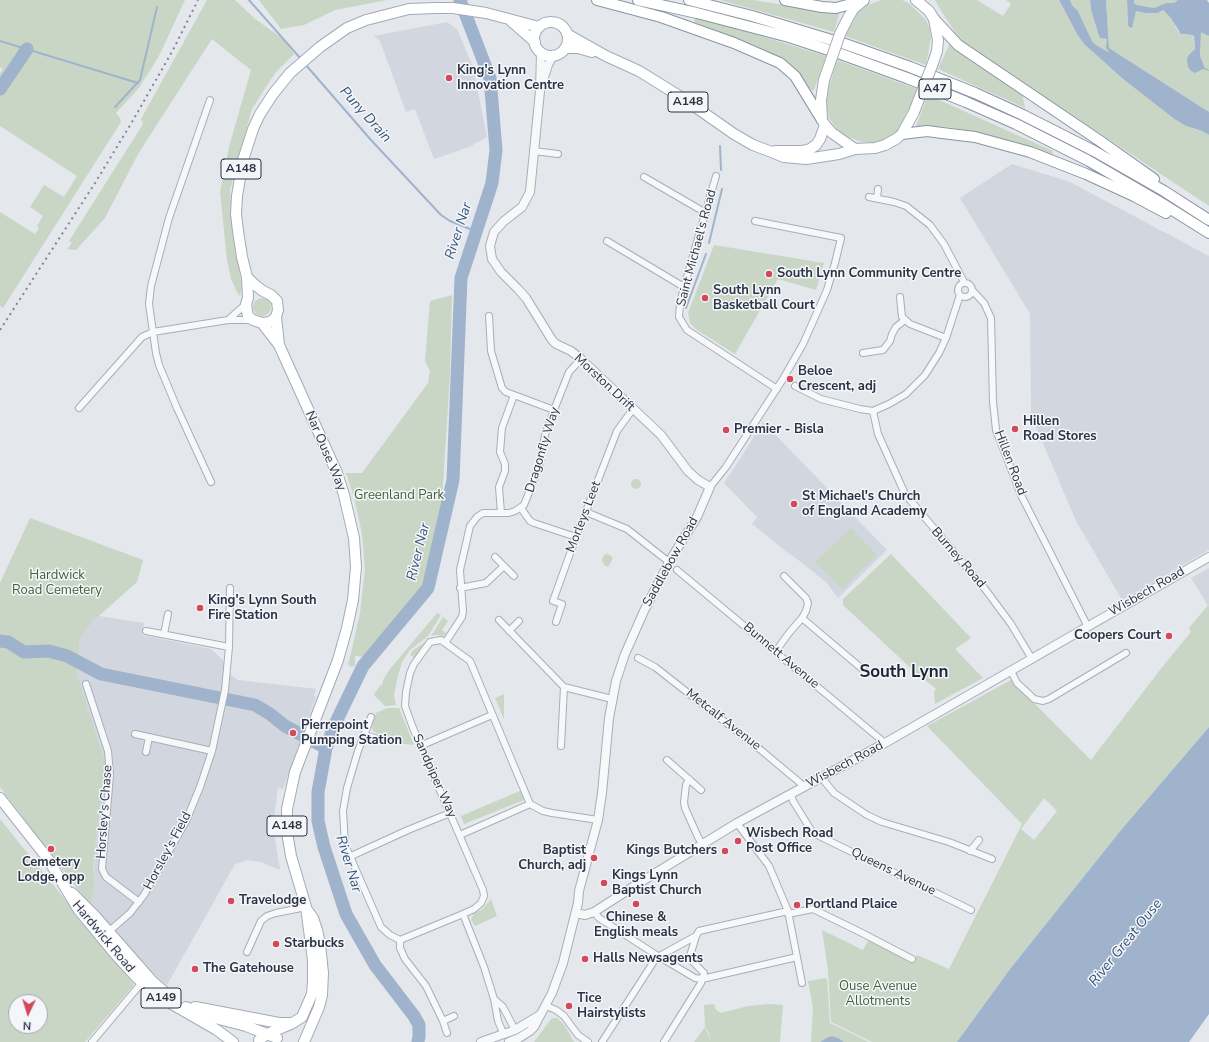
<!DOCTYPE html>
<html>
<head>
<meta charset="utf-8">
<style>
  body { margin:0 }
  #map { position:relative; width:1209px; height:1042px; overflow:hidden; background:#e4e7ec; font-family:"Nunito Sans",sans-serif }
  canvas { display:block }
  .north { position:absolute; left:8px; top:994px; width:40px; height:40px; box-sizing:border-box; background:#f4f6f9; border:1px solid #a4a8b1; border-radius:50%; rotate:184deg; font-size:11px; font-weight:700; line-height:16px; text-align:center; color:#2b3445 }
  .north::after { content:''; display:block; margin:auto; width:14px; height:18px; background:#d1495b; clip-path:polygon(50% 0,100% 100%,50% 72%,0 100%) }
</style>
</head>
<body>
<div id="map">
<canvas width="1209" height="1042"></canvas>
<div class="north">N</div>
</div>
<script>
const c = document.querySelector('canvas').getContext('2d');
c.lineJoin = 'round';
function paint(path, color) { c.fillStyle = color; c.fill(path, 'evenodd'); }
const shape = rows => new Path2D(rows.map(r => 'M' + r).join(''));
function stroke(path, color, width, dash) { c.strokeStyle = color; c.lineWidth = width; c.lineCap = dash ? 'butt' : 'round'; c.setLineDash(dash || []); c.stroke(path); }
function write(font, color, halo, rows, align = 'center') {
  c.font = font + ' "Nunito Sans",sans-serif'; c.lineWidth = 3; c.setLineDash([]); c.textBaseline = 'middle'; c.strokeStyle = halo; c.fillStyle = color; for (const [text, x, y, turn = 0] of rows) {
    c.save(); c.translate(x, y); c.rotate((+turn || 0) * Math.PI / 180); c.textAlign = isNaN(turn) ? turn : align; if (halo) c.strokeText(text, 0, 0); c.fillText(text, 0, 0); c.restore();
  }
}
const built = shape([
  [447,22,457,29,473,67,487,137,469,147,434,159,415,109,406,112,380,41,374,36],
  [1012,164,1070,182,1209,256,1209,550,1122,600,1076,521,1031,415,1030,314,960,198],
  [763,422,887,550,838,598,827,583,801,562,787,552,752,524,757,517,724,483,740,459],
  [1209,568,1209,607,1191,578],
  [99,616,144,623,142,635,211,649,222,659,232,676,238,680,316,689,314,696,316,697,283,789,278,788,273,826,280,870,261,862,247,860,235,864,167,985,158,978,91,907,95,883,77,675,80,639,93,621]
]);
const green = shape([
  [0,0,185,0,160,54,151,69,138,89,116,113,120,118,121,122,3,308,0,306,0,212,35,234,39,228,37,226,43,216,30,207,44,185,64,197,77,176,0,126,0,73,3,69,0,67],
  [207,0,235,0,254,18,283,39,294,54,275,73,252,109,230,190,233,231,242,287,240,296,237,292,231,279,227,260,220,192,229,147,251,70,212,39,138,154,105,218,76,250,67,249,72,243,69,241,143,124,141,119],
  [259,0,387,0,335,10,304,25,281,29],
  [720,0,753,0,839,14,839,15,834,32],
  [882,0,902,0,910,4,925,19,930,28,931,37,926,65,845,36,859,11,868,5],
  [935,0,977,0,1003,16,1011,4,1006,0,1059,0,1077,34,1084,44,1123,79,1173,118,1194,129,1202,131,1209,135,1209,206,961,41,938,6],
  [1070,0,1090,0,1091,10,1098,33,1100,38,1107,39,1110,52,1096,45,1092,41,1078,11,1072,5],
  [1106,0,1127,0,1128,25,1131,28,1136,11,1145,13,1158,13,1163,10,1170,17,1178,31,1184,35,1193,35,1195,49,1193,52,1203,69,1209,71,1209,112,1109,48],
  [1134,0,1178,0,1174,3,1166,3,1154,8,1137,5,1134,3],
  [695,18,748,32,826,56,814,90,811,90,800,74,790,65,777,56,694,22],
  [1201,31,1209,36,1209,70,1205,68,1200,56],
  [949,45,1022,93,1025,108,938,69],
  [837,60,917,89,902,125,893,135,883,140,872,143,862,142,843,135,836,128,829,118,826,106,827,94],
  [928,95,1053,151,1053,156,1032,147,977,132,947,127,916,126],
  [714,245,824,263,816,290,778,279,735,354,697,330,690,323,688,313],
  [452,295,450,374,442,502,425,579,418,593,366,657,355,656,355,666,351,667,348,664,351,653,360,613,365,569,362,534,354,497,346,473,362,473,428,383,430,371,425,361,430,301],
  '253 307a9 9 0 1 1 18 0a9 9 0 1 1-18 0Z',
  '631 484a5 5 0 1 1 10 0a5 5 0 1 1-10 0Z',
  [30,518,143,560,137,582,93,621,80,639,77,675,105,762,93,864,95,883,91,907,0,787,0,583],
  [851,528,877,555,842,589,815,562],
  [607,554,610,555,613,558,608,567,604,565,602,560,604,555],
  [891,554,971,638,955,649,983,678,935,704,934,692,936,689,915,672,843,605,843,599],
  [1208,605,1209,607,1209,727,1121,830,1010,969,957,1042,872,1042,831,1022,828,970,822,930,863,950,869,939,913,962,917,955,949,969,1022,824,927,726,1011,680,1091,760,1163,666,1191,632,1189,628],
  [1044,798,1057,811,1034,840,1021,829],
  [437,613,441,615,428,636,410,650,402,662,398,676,394,695,396,705,385,706,374,695,376,691,383,683,383,680,390,669],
  [443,617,448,621,442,630,446,633,443,636,436,635,431,636],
  [425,642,415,658,410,655,412,651],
  [504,694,504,719,495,698],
  [387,708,399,708,414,745,380,741,381,735,373,731,372,727,376,713],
  [522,790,524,800,464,824,461,816],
  [0,819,134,985,85,1042,0,1042],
  [16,1002,40,1002,40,1026,16,1026],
  [491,899,497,916,475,926,471,920,474,913,483,909],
  [827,978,830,1023,869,1042,844,1042,840,1039,826,1038,820,1042,811,1042,813,1008,808,981],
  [714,1004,716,1010,721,1013,748,1006,769,1004,783,1005,780,1042,711,1042,708,1031,705,1027,711,1042,694,1042,705,1027,704,1005],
  [552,1018,557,1018,565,1026,574,1042,534,1042]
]);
const water = shape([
  [1059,0,1070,0,1072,5,1078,11,1092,41,1096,45,1109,52,1106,48,1107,39,1100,38,1098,33,1091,10,1090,0,1106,0,1109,48,1209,112,1209,135,1202,131,1186,126,1173,118,1123,79,1084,44,1077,34],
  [1127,0,1134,0,1134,3,1137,5,1154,8,1166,3,1174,3,1178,0,1207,0,1209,3,1209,36,1201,32,1200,56,1205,68,1209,70,1209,71,1203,69,1195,73,1191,71,1188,67,1187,60,1188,56,1195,49,1194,37,1193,35,1181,34,1170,17,1163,10,1158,13,1145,13,1136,11,1132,28,1129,27,1128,25],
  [1209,727,1209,1014,1189,1042,957,1042,1010,969,1121,830],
  [832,1036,840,1039,844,1042,820,1042,826,1038]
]);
const stream = shape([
  [249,0,301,59],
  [0,41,138,83],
  [305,64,371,140,441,215,450,221,475,231],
  [115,107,140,80,157,7],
  [720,146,721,170],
  [709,243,722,189],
  [686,308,706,254]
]);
const river = shape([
  [0,89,27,49],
  [0,641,8,642,24,652,49,651,67,656,101,674,255,705,270,714,285,726,326,748],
  [418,1042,419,1036,419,1025,414,1016,375,965,346,914,324,847,318,821,318,792,326,748,335,724,363,666,428,588,453,480,461,278,492,183,496,150,490,78,460,0]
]);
const minor = shape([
  [534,151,558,154],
  [716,176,684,287,680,304,679,317,687,330,777,389],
  [644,177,706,213],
  [869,197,894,202,906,206,930,225,944,244,964,282],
  [877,198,878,189],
  [607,241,684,287],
  '958 290a7 7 0 1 1 14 0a7 7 0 1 1-14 0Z',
  [972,290,984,303,991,318,993,402,996,430,1022,497,1088,627],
  [900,297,902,317,910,324,946,338],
  [489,316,491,351,502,388,506,392,554,410],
  [228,320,246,304],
  [863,353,883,350,890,341,892,334,896,327,905,320],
  [795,386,821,399,860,409,873,411,889,404,906,394,925,375,939,353,946,338,960,295],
  [79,408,142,337,153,332,149,304,151,286,169,218,210,100],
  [873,411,878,434,905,494,985,589,1011,624,1032,659],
  [211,482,177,408,159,365,156,353,153,332,228,320,252,320],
  [710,487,726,467,783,379,803,344,827,290,835,263,841,238,755,221],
  [521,508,530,521,534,523,576,537],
  [586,512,627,529,669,562],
  [501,513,499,487,505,471,505,464,500,452,502,428,514,395],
  [495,557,514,576],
  [677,570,885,743],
  [460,588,486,583,504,566],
  [802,618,867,673],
  [499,620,564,687,612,699],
  [556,622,562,604,553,601,576,537,617,431,633,409],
  [146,631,229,647],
  [509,631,519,621],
  [164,634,168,614],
  [445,643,462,617,463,611,460,570,470,526,477,517,483,513,509,513,515,511,524,505,539,467,545,435,554,410,569,372,581,359],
  [776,651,789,633,802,618,806,611,808,603,806,598,784,576],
  [638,658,655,667,762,751,805,787],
  [1011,671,1017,683,1029,694,1034,699,1043,701,1049,699,1126,653],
  [86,684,108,751,110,775,102,869,106,877,139,902],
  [371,717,358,751,347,788,343,811,345,845,381,927,390,935,400,940,400,948,405,959,426,986,443,1021,447,1033],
  [135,734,212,751],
  [364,735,375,738],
  [420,746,492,715],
  [561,746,564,687],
  [146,752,149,737],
  [667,760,701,790],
  [821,777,834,793,867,815,882,822,949,842,992,859],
  [689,779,686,785,684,802,685,808,698,837,702,844],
  [791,794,793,801,811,830,815,834,971,910],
  [737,823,769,866,788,911,802,983],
  [460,835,530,804],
  [970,851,979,840],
  [349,857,408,830,450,813],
  [594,912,599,918,658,956,695,978,702,979,797,957],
  [788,914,813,909,862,933,912,959],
  [106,934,130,913,144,895,186,821,200,787,212,751,225,690,229,647,230,588],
  [400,940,463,914],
  [247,952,261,921,267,916,276,913,306,907],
  [494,999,503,1007,515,1030],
  [546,1006,556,1010,564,1016,578,1035,588,1042],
  [443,1021,454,1016],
  [504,1035,498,1021,494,999,484,967,463,914,474,909,481,903,484,896,483,890,413,728,405,706,406,692,410,673,414,664,430,642,441,640,470,661,530,804,543,811,552,813,598,820],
  [92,1042,144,980],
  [602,1042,656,958,696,936],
  [664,1042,701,983,704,973,692,961,690,956,696,936,699,931,788,911]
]);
const tertiary = shape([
  [543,80,548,65,553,55],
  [576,913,585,915,594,912,636,885,737,823,885,743,1209,557],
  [481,1042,515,1030,540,1015],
  [509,1042,519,1038,530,1031,534,1027,552,993,563,963,578,903,579,891,598,820,602,793,609,718,616,681,625,654,644,611,669,562,697,517,710,487,698,480,688,471,661,435,581,359,571,351,556,344,552,340,526,298,518,289,501,272,492,259,490,246,494,232,504,221,522,207,530,192,540,91,541,52]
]);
const primary = shape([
  [916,0,929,11,934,19,938,40,937,51],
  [848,18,854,8,864,0],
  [511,21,535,42],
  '534 39a17 17 0 1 1 34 0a17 17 0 1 1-34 0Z',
  [567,34,606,56,639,71,681,97,734,134,753,145,769,151,784,157,806,159,839,154,855,149],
  [565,48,578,48,592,52],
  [824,80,821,100,822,120,825,125,832,133,855,149,875,148,885,145,896,139,902,134,914,112],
  [775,151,802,151,810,149,816,145,820,139,825,125],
  [247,277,255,285,263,291,271,295,277,301,278,310,276,317,279,345],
  [276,317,270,322,262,323,253,320,248,316,247,311,246,304,248,298,247,277,242,257,238,231,236,214,237,196,243,160,253,129,260,114,273,94,290,73,320,47,347,28,366,20,409,9,436,8,453,8,486,13,539,27],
  [0,798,48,859,78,909,116,955,136,977,163,999,217,1030,233,1042],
  [72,893,95,916,152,981,168,995],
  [186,1007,207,1016,246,1026,277,1038],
  [195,1007,279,1023,290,1023],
  [259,1040,267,1034,291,1024,302,1017,312,994,313,981,313,960,306,907,291,856,287,832,287,809,295,772,338,660,347,628,353,600,356,567,354,538,344,495,337,473,279,345,262,323],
  [304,1042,319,1007,322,995,323,973,320,944,317,930,313,918,308,911]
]);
const trunk = shape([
  [597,0,661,17,734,43,780,63,795,76,822,120],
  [638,0,697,13,789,37,841,54,907,78,966,102,1016,124,1089,161,1158,201,1209,233],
  [689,0,752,16,845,44,910,67,975,93,1023,115,1094,151,1164,191,1209,220],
  [785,0,822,7,836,8,863,1],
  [934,19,958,45,1100,141,1154,179],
  [902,134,927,131,942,133,975,137,1030,152,1086,174,1134,196,1166,213]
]);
const rail = shape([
  [0,330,95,183,132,122,173,50,198,0]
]);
const primaryBridge = shape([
  [824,80,840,34,848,18],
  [914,112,933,63,937,51]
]);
const markers = [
  [449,78,4,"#d1495b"],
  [769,274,4,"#d1495b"],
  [705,298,4,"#d1495b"],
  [790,379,4,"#d1495b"],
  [1015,429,4,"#d1495b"],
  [726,430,4,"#d1495b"],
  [794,504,4,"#d1495b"],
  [200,608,4,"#d1495b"],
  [1169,636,4,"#d1495b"],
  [293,733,4,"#d1495b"],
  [738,841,4,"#d1495b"],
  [51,849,4,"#d1495b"],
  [725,851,4,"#d1495b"],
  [594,858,4,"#d1495b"],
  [604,883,4,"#d1495b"],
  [231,901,4,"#d1495b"],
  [636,904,4,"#d1495b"],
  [797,905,4,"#d1495b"],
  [276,944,4,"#d1495b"],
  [585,959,4,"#d1495b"],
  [195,969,4,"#d1495b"],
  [569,1006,4,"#d1495b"]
];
const shields = [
  [935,89,32],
  [688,102,40],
  [241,169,40],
  [287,826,40],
  [161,998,40]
];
const shieldNames = [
  ["A47",935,89],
  ["A148",688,102],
  ["A148",241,169],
  ["A148",287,826],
  ["A149",161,998]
];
const poiNames = [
  ["King's Lynn",457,71],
  ["Innovation Centre",457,86],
  ["South Lynn Community Centre",777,274],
  ["South Lynn",713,291],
  ["Basketball Court",713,306],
  ["Beloe",798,372],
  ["Crescent, adj",798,387],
  ["Hillen",1023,422],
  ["Road Stores",1023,437],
  ["Premier - Bisla",734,430],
  ["St Michael's Church",802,497],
  ["of England Academy",802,512],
  ["King's Lynn South",208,601],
  ["Fire Station",208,616],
  ["Coopers Court",1161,636,"right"],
  ["Pierrepoint",301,726],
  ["Pumping Station",301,741],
  ["Wisbech Road",746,834],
  ["Post Office",746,849],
  ["Baptist",586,851,"right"],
  ["Church, adj",586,866,"right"],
  ["Kings Butchers",717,851,"right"],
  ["Cemetery",51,863,"center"],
  ["Lodge, opp",51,878,"center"],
  ["Kings Lynn",612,876],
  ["Baptist Church",612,891],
  ["Travelodge",239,901],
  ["Portland Plaice",805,905],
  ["Chinese &",636,918,"center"],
  ["English meals",636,933,"center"],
  ["Starbucks",284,944],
  ["Halls Newsagents",593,959],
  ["The Gatehouse",203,969],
  ["Tice",577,999],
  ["Hairstylists",577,1014]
];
const streetNames = [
  ["Saint Michael's Road",697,248,-75],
  ["Morston Drift",604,383,43],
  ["Dragonfly Way",543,450,-73],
  ["Nar Ouse Way",325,451,67],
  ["Hillen Road",1010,463,69],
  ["Morleys Leet",584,517,-69],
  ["Burney Road",958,558,49],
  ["Saddlebow Road",671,562,-61],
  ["Wisbech Road",1147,592,-30],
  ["Bunnett Avenue",781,656,40],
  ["Metcalf Avenue",723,720,38],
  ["Wisbech Road",845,765,-28],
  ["Sandpiper Way",434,776,66],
  ["Horsley's Chase",105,812,-86],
  ["Horsley's Field",168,851,-62],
  ["Queens Avenue",893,872,26],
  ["Hardwick Road",103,937,50]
];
const parkNames = [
  ["Greenland Park",399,496],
  ["Hardwick",57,576],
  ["Road Cemetery",57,591],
  ["Ouse Avenue",878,987],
  ["Allotments",878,1002]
];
const waterNames = [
  ["Puny Drain",365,115,48],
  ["River Nar",459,231,-72],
  ["River Nar",419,552,-76],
  ["River Nar",348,864,73],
  ["River Great Ouse",1126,943,-51]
];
const districtNames = [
  ["South Lynn",904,673]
];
paint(built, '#d2d6de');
paint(green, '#c9d6c5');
paint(water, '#9fb4cc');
stroke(stream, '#9fb4cc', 2);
stroke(river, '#9fb4cc', 13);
stroke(minor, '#a9aeb7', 8);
stroke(tertiary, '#a9aeb7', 10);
stroke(primary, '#a3abb8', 12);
stroke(trunk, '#8b94a3', 12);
stroke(minor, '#f7f8fa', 6);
stroke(tertiary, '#f7f8fa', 8);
stroke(primary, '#fff', 10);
stroke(trunk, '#fff', 10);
stroke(rail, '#7d8696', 2, [2, 4]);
stroke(primaryBridge, '#a3abb8', 12, []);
stroke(primaryBridge, '#fff', 10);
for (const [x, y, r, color] of markers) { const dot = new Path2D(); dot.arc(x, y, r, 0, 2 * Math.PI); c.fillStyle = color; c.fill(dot); stroke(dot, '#f4f6f9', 1.5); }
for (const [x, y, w] of shields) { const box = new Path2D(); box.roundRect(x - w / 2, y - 10, w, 20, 3); c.fillStyle = '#f4f6f9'; c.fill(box); stroke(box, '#2b3445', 1); }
write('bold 12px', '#2b3445', null, shieldNames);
write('bold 13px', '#2b3445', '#f4f6f9', poiNames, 'left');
write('13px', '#2b3445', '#f4f6f9', streetNames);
write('13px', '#3f6138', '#f4f6f9', parkNames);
write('italic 14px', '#34527a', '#f4f6f9', waterNames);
write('bold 17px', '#1d2536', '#f4f6f9', districtNames);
</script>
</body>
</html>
